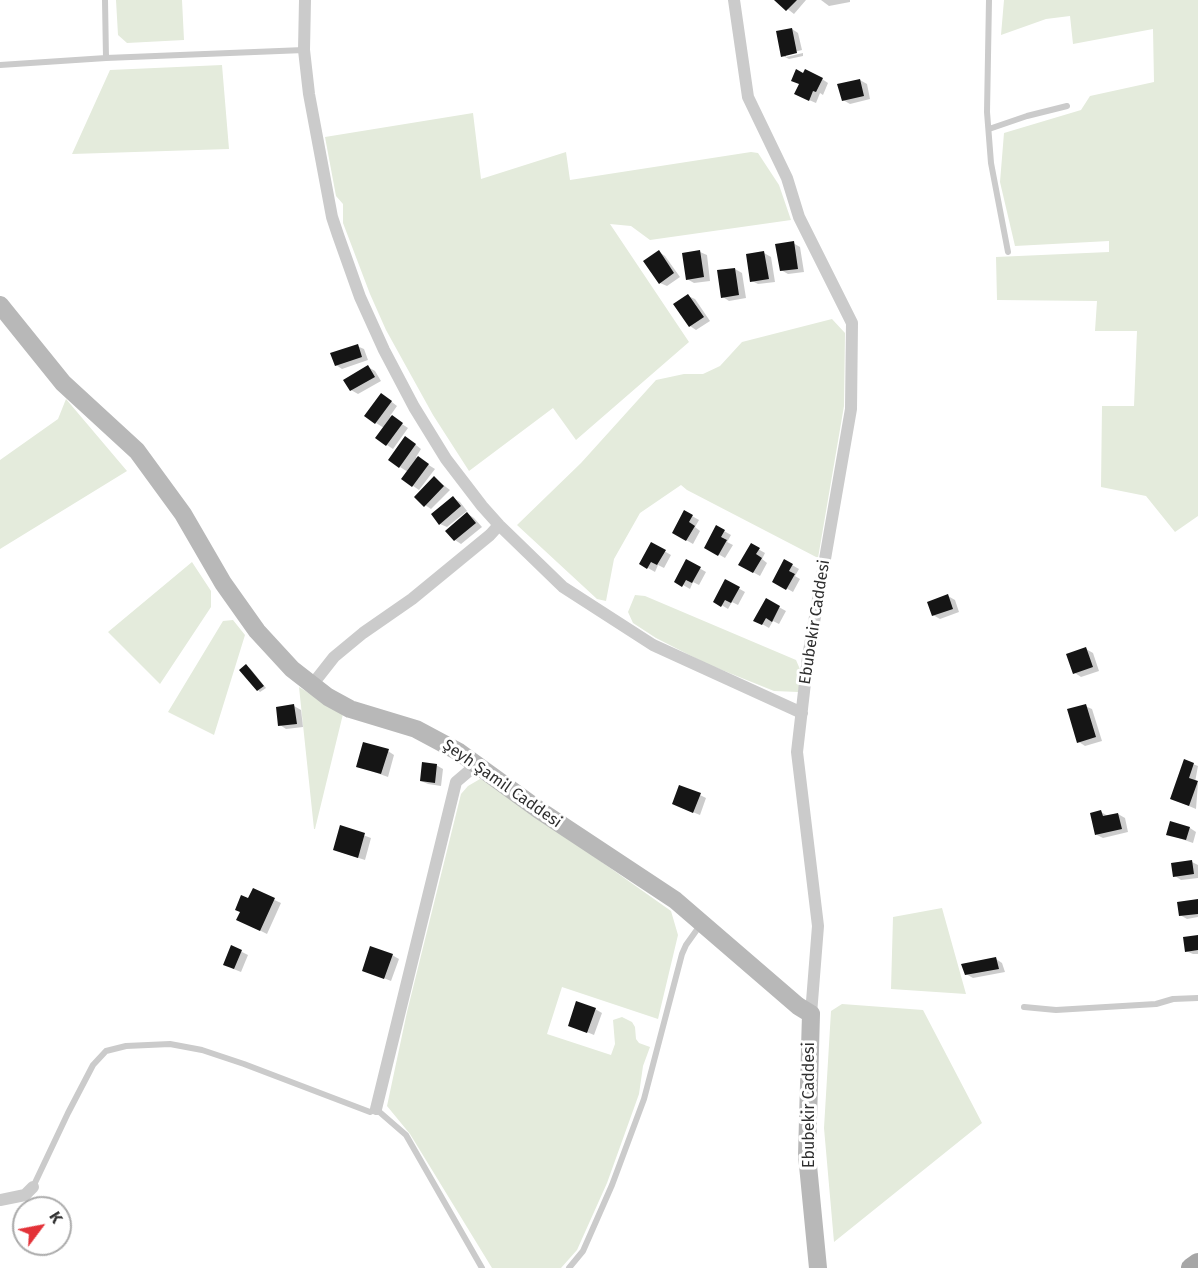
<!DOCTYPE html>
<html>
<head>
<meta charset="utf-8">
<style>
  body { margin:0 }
  #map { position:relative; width:1198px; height:1268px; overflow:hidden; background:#fff; font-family:"Fira Sans",sans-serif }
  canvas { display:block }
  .north { position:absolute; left:12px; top:1196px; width:60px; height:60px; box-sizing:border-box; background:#fff; border:2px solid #ababab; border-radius:50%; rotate:58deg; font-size:16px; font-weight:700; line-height:24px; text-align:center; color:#2e2e2e }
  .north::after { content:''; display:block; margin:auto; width:21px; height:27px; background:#e33238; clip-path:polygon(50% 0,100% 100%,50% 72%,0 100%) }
</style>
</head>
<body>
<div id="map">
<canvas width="1198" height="1268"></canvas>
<div class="north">K</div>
</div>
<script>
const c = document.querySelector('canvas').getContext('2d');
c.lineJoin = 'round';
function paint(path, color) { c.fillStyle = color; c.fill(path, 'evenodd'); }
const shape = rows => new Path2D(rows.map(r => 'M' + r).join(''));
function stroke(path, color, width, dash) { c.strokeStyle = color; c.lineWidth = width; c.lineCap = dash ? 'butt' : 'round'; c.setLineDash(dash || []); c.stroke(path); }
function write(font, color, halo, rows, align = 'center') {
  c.font = font + ' "Fira Sans",sans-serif'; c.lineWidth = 6; c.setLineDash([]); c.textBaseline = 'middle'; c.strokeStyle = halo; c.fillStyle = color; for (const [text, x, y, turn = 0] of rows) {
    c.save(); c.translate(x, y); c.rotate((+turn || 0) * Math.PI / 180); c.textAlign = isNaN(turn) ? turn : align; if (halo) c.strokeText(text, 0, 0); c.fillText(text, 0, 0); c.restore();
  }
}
const green = shape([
  [116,0,182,0,184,40,127,43,118,35],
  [1004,0,1198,0,1198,516,1175,532,1146,496,1101,487,1102,406,1134,406,1137,331,1095,331,1097,301,997,300,996,257,1109,252,1109,241,1015,246,1000,182,1004,133,1081,110,1090,96,1154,82,1153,29,1073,44,1070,16,1046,19,1001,35],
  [222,65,229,149,72,154,110,70],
  [473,113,481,179,566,152,570,180,751,152,758,153,779,185,791,220,650,240,631,226,610,224,689,342,576,440,553,408,469,471,433,415,386,330,370,294,343,223,343,204,336,196,325,137],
  [832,319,845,333,844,406,818,558,687,490,681,485,640,513,614,559,606,601,597,599,517,525,581,463,656,380,684,374,703,374,720,366,742,342],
  [66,399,127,471,0,549,0,460,58,419],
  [192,562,211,591,211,607,160,684,108,632],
  [635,595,645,596,796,660,802,674,798,692,774,691,707,664,656,638,633,623,628,612],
  [233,620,245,635,214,735,168,712,223,621],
  [299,687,343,714,315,829,314,829],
  [480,779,490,783,671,911,678,935,658,1019,562,987,547,1034,611,1055,615,1044,613,1020,622,1017,632,1022,635,1027,636,1039,639,1043,650,1047,643,1066,639,1094,607,1183,577,1250,561,1268,492,1268,410,1134,387,1106,407,1012,461,794,468,786],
  [942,908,966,994,891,989,893,917],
  [842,1004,923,1010,982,1123,834,1242,824,1128,831,1011]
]);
const shadow = shape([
  [776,0,806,0,794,14],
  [821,0,850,0,850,2,829,6],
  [792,29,798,33,802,50,786,54,786,57,803,53,803,56,789,59,783,56],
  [822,79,828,83,823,95,820,93,816,103,802,97],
  [860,80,867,84,870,99,850,104,843,100],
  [793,243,800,247,804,272,788,274,781,270],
  [659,252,665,256,680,277,667,286,660,283],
  [700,252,707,255,710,281,694,283,687,279],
  [764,253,771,257,775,282,758,284,752,281],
  [735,269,742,273,746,298,729,301,723,297],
  [688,296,695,299,710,321,696,330,690,326],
  [357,346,364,349,368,360,342,369,336,365],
  [368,367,375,371,381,381,358,394,351,390,345,380],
  [388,399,397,406,390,416,408,428,393,449,387,445,384,428,376,423],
  [412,442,421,449,416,457,435,469,419,490,403,479,408,472,400,467],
  [434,478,450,490,431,509,425,505],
  [453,498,460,502,467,511,447,527,440,524],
  [685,512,699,520,695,527,700,531,693,544,674,533],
  [468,514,474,518,482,527,461,544,455,540],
  [717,527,731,535,727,542,733,545,725,558,706,547],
  [652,544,671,555,664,568,658,565,655,572,641,564],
  [751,545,765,553,762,559,767,563,760,576,740,565],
  [687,561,706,572,699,585,693,582,690,589,676,581],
  [785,561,799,569,795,576,800,579,793,592,774,581],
  [726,581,745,592,738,605,732,602,728,609,715,601],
  [948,596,955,600,959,612,940,619,933,615],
  [766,600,786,611,779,624,773,621,769,628,755,620],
  [1086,649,1093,653,1099,671,1081,677,1075,673],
  [249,667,266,688,260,692,258,690],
  [294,706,301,710,303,727,286,729,280,725],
  [1085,706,1092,709,1102,741,1085,746,1079,742],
  [388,751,394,755,388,777,357,766],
  [1185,761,1198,766,1195,782,1198,783,1196,809,1172,799],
  [436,765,443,769,441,786,428,784,421,781],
  [700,795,706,798,700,815,680,807],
  [1101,812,1108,816,1118,814,1125,818,1128,832,1103,838,1097,835],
  [341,827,371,838,365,860,334,850],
  [1190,828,1196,832,1193,843,1167,834],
  [1192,862,1198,865,1198,878,1181,880,1175,876],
  [253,890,281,903,267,934,245,923,249,900],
  [1198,901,1198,917,1187,919,1180,915],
  [1198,937,1198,954,1193,954,1186,951],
  [232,947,248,955,241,972,231,968],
  [392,955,399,959,391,981,364,970],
  [996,959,1002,963,1005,972,973,978,966,974],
  [595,1009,602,1013,594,1035,570,1025]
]);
const building = shape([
  [774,0,797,0,786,11],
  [792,28,797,53,781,57,776,31],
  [796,69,803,73,805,69,823,78,816,92,813,91,809,101,794,94,799,84,791,81],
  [860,79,864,96,842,101,837,84],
  [794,241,798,269,780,271,775,244],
  [659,250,674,273,659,284,643,261],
  [700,250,704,277,686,280,682,253],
  [764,251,769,279,750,282,746,254],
  [735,268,739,295,721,298,717,270],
  [688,294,704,317,689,327,673,304],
  [358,344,362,357,335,366,330,353],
  [368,365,375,377,350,391,343,380],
  [381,393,392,401,375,424,364,416],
  [392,415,403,423,386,446,375,438],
  [405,436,416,444,399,468,388,460],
  [418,456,429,464,412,487,401,479],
  [434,476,444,486,424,507,414,497],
  [453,496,461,506,439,525,431,514],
  [684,510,693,515,689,522,695,526,686,541,672,533],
  [467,512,476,523,454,541,445,531],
  [716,525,725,530,721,537,727,540,718,556,704,548],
  [651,542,666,550,657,565,651,562,647,569,639,564],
  [751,543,760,548,756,554,762,558,753,573,738,565],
  [686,559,701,567,692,583,686,580,682,587,674,582],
  [784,559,793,564,789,571,795,574,786,590,772,582],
  [725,579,740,587,731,603,725,600,721,607,713,602],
  [948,594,953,609,932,616,927,602],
  [766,598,780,606,772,622,766,618,762,625,753,621],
  [1086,647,1093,667,1073,674,1066,654],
  [246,664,264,686,257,691,239,670],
  [294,704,297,724,278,726,276,707],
  [1086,704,1096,737,1077,743,1067,709],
  [363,742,389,749,381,774,356,767],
  [1184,759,1194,763,1189,778,1198,781,1189,806,1170,799],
  [422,762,437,764,435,783,420,781],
  [679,785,701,793,693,813,672,804],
  [1101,810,1103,816,1118,813,1122,829,1095,835,1090,813],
  [1170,821,1190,827,1186,840,1166,835],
  [340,825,365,833,358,858,333,850],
  [1192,860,1194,874,1173,877,1171,863],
  [253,888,275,898,260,931,236,920,240,912,235,910,241,895,248,898],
  [1198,899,1198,914,1179,916,1177,902],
  [1198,935,1198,950,1185,952,1183,937],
  [231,945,242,950,234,969,223,965],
  [370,946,393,954,384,979,362,971],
  [996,957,999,969,965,975,961,964],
  [576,1001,596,1008,587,1033,568,1026]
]);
const lane = shape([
  [105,0,106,58],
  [989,0,987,112,991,163,1008,252],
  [0,65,106,58,304,50],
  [989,129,1027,116,1067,106],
  [1024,1007,1056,1010,1156,1004,1173,999,1198,998],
  [33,1187,68,1113,93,1065,106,1051,126,1046,170,1044,202,1050,244,1064,370,1112,376,1109,406,1135,482,1268],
  [569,1268,583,1251,612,1185,644,1099,682,954,686,945,701,924]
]);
const street = shape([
  [305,0,304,50,309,94,332,217,338,235,360,297,384,350,414,407,446,459,482,506,499,525,563,587,653,645,802,713],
  [734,0,748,97,787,178,799,217,852,323,851,409,808,657,797,752,818,926,811,1014],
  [312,685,334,657,363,633,412,599,490,535,499,525],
  [376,1109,456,782,476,765],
  [0,1200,25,1195,33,1187]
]);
const secondary = shape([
  [0,305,63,383,137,451,183,514,223,583,257,631,292,669,328,697,350,709,416,729,459,752,539,810,675,900,798,1006,811,1014,807,1155,818,1268]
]);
const primary = shape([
  [1191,1268,1198,1263]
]);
const streetNames = [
  ["Ebubekir Caddesi",815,622,-81],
  ["Şeyh Şamil Caddesi",502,784,35],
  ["Ebubekir Caddesi",810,1105,-90]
];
paint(green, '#e4ebdc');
paint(shadow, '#0003');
paint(building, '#151515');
stroke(lane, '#cbcbcb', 6);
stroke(street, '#cbcbcb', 12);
stroke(secondary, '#b8b8b8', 18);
stroke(primary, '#a6a6a6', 20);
write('16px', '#2e2e2e', '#fff', streetNames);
</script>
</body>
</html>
